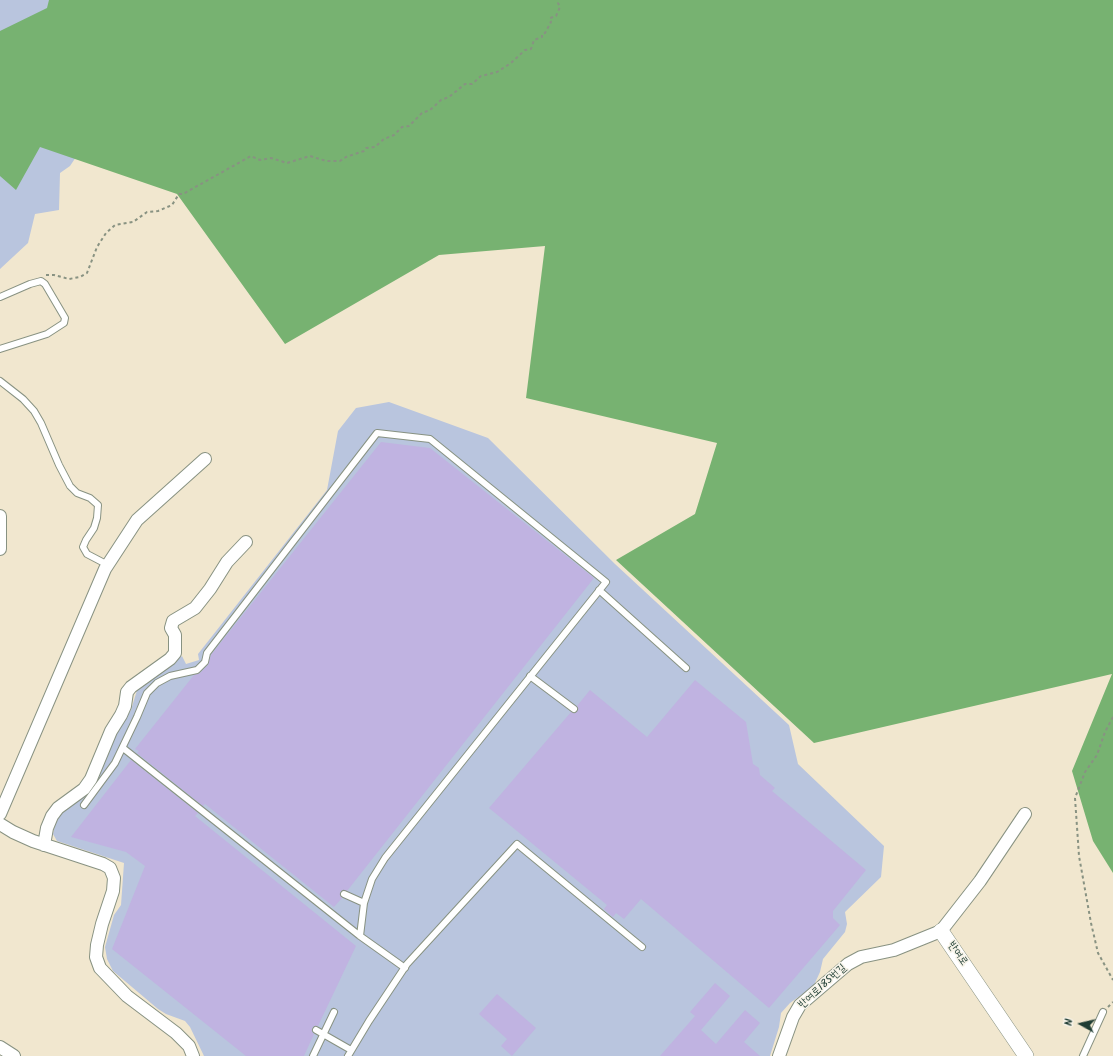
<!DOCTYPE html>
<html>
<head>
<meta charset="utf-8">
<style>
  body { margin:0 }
  #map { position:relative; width:1113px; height:1056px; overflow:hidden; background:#f1e7cf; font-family:Kalam,sans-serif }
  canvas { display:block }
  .north { position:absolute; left:1061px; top:1004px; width:40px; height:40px; -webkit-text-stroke:3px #f7f3e8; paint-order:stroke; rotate:278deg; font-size:11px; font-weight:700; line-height:16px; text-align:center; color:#1f3d34 }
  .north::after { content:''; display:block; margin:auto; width:14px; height:18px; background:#1f3d34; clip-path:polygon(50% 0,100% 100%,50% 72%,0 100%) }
</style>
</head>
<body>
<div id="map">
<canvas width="1113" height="1056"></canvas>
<div class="north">N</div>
</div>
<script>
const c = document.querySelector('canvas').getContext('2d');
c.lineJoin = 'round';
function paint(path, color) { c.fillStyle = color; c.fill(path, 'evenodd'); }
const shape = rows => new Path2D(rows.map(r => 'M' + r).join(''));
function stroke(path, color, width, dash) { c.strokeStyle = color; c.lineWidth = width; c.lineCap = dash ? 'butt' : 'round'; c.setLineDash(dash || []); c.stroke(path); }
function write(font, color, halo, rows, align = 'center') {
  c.font = font + ' Kalam,"Poor Story",sans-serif'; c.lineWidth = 3; c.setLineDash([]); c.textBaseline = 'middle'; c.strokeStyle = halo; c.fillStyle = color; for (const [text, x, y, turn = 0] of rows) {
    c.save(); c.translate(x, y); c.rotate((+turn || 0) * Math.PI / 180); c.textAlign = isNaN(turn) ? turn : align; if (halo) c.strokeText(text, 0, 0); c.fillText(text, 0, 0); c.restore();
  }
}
const industrial = shape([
  [0,0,54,0,76,157,70,166,60,173,59,210,35,214,28,243,0,269],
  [389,402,488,438,615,564,789,725,798,764,884,846,881,877,845,912,847,924,845,932,823,959,820,972,814,985,807,991,790,1003,781,1013,779,1027,770,1056,204,1056,190,1027,185,1021,166,1014,158,1009,113,971,107,959,105,947,114,915,121,905,124,863,57,841,53,834,56,820,131,710,138,687,182,656,186,664,199,660,198,654,327,490,338,431,356,408]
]);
const forest = shape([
  [49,0,1113,0,1113,873,1093,841,1072,771,1112,674,814,743,616,560,695,514,717,443,526,398,545,246,439,255,285,344,177,194,40,147,16,190,0,176,0,31,47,8]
]);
const building = shape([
  [381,442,430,448,594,578,347,891,343,890,340,892,340,895,342,898,334,907,205,804,203,806,137,753,139,751,135,749,194,675,200,673,208,665,211,655,226,636],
  [695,680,746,722,753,764,759,768,760,775,775,788,772,791,866,870,833,911,833,918,840,925,769,1008,641,899,624,919,616,913,613,917,604,909,607,905,489,808,571,712,574,713,577,712,578,709,577,706,590,690,647,737],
  [131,760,198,813,195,816,356,946,318,1026,314,1026,312,1028,312,1032,314,1034,304,1056,246,1056,112,949,145,866,126,852,71,837],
  [715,983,730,996,701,1030,716,1044,745,1010,760,1023,744,1042,760,1056,660,1056,695,1016,690,1012],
  [497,994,536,1028,512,1056,501,1046,507,1039,479,1014]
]);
const path = shape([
  [46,275,54,275,69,279,80,277,87,273,97,247,106,233,115,225,133,222,147,212,158,211,172,205,179,194,183,194,251,156,260,160,271,158,287,163,310,156,326,161,340,161,346,157,364,151,366,148,375,147,384,139,394,135,402,127,409,126,422,113,430,110,441,100,449,97,465,84,472,84,481,76,497,72,511,63,525,50,531,49,534,40,542,37,542,34,545,33,551,22,550,18,556,16,560,7,558,3,558,0],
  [1113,717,1105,732,1097,755,1085,772,1075,798,1079,856,1091,923,1098,953,1113,980],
  [1108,1007,1113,1002]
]);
const service = shape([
  [0,297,30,284,41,281,45,284,65,318,64,323,47,334,0,349],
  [0,381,23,399,34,411,41,423,59,465,70,486,77,493,90,498,98,505,97,518,94,528,86,540,83,547,87,554,108,565],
  [599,590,686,668],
  [530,676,574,709],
  [123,748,360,936,405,968],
  [84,805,115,763,137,717,147,693,157,683,170,676,197,670,205,662,207,653,377,433,430,439,606,582,385,858,372,879,364,903,360,936],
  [344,894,364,903],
  [316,1030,351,1050],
  [313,1056,334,1012],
  [348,1056,369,1021,407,964,517,844,642,947],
  [1083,1056,1103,1012]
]);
const minor = shape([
  [0,516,0,549],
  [0,814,105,569,137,520,205,459],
  [0,824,13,832,33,841,103,864,110,868,114,878,113,891,102,924,97,945,96,957,100,968,127,996,176,1033,189,1046,193,1056],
  [44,845,47,828,52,816,58,808,84,789,91,779,111,731,121,715,125,706,127,692,131,687,170,659,175,653,175,635,171,628,173,621,195,608,210,589,227,562,246,542],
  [0,1047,14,1056],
  [779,1056,793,1017,800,1005,848,964,861,957,894,950,941,931,980,881,1025,814]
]);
const tertiary = shape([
  [941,931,1026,1056]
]);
const streetNames = [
  ["반여로",957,954,55],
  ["반여로185번길",823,987,-42]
];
paint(industrial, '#b9c5de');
paint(forest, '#77b271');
paint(building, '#c0b3e1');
stroke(service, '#889282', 8);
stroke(minor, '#889282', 14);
stroke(tertiary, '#889282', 16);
stroke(path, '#889282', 2, [3, 3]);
stroke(service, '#fff', 6);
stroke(minor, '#fff', 12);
stroke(tertiary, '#fff', 15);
write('11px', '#1f3d34', '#f7f3e8', streetNames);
</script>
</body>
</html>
